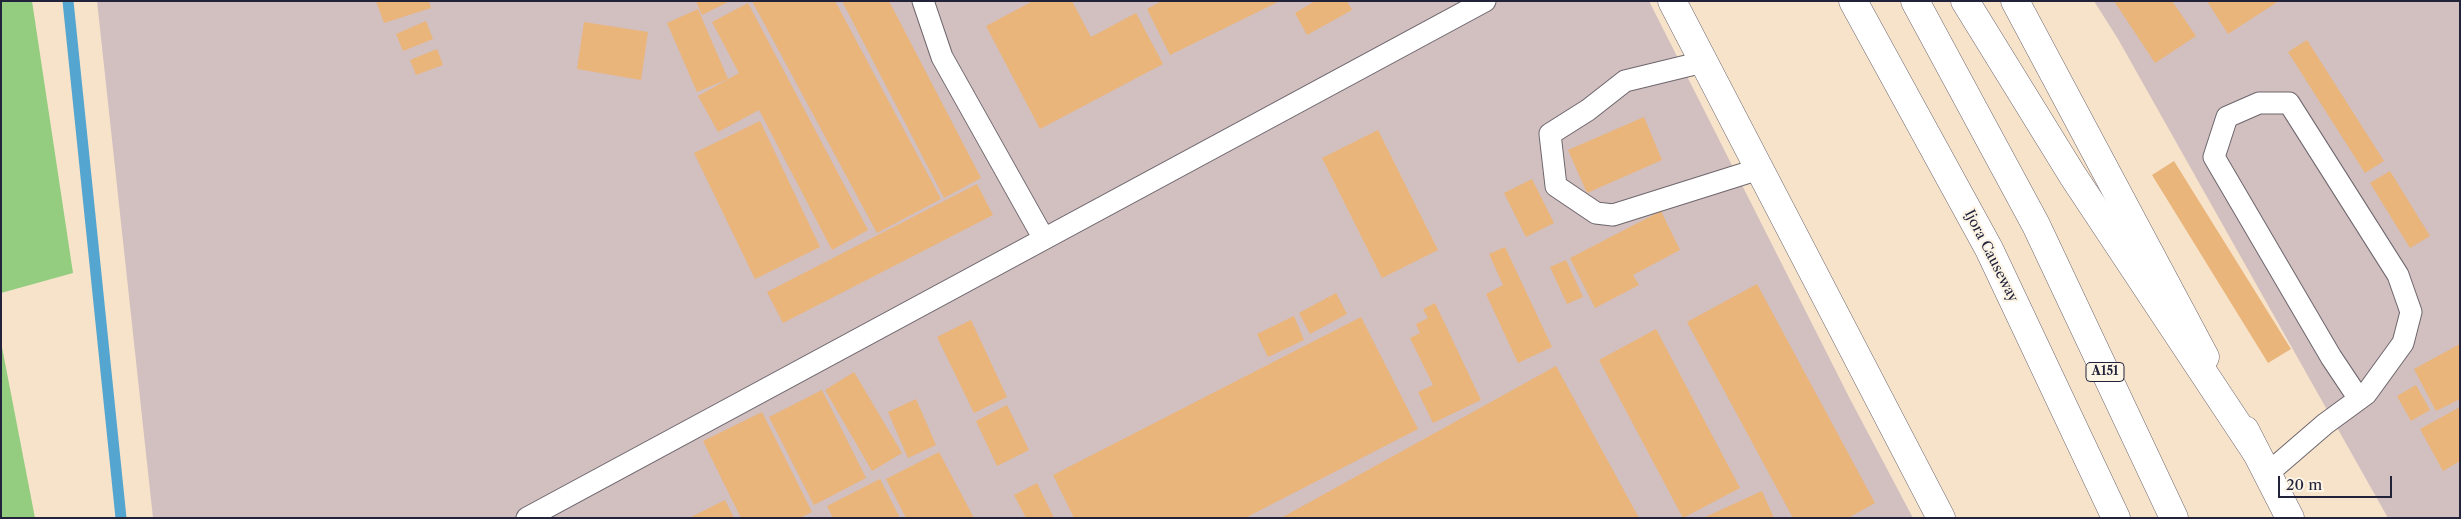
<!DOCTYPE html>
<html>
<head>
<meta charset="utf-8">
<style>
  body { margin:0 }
  #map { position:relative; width:2461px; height:519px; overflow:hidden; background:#f7e3ca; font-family:"Libre Caslon Text",serif }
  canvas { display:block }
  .frame { position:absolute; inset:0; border:2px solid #22223b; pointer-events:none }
  .scale { position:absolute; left:2278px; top:476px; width:114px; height:22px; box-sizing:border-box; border:2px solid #22223b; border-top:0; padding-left:6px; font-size:15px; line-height:18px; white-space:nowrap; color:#22223b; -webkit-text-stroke:4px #fcf5e5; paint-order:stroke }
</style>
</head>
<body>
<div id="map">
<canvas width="2461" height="519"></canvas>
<div class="frame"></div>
<div class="scale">20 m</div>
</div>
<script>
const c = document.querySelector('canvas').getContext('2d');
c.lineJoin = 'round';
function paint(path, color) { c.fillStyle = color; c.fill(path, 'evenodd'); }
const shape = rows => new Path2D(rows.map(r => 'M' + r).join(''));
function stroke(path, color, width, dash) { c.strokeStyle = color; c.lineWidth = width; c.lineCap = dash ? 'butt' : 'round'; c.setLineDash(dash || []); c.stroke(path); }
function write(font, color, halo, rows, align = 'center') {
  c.font = font + ' "Libre Caslon Text",serif'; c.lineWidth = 4.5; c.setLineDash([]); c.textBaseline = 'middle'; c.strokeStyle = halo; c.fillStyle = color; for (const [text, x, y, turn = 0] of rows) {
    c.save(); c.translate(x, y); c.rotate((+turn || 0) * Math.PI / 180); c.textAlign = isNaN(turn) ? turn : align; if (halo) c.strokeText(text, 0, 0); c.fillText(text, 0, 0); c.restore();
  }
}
const industrial = shape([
  [97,1,1649,1,1850,399,1913,518,153,518],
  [2094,1,2460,1,2460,518,2388,518,2118,39]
]);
const green = shape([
  [1,1,32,1,73,273,1,293],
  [1,342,35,518,1,518]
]);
const stream = shape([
  [68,1,121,518]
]);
const building = shape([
  [376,1,429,1,431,8,384,23],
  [696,1,730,1,702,15],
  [752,1,835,1,941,199,877,233],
  [842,1,889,1,981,178,944,198],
  [1033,1,1072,1,1091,37,1136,13,1163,64,1040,129,986,26],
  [1162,1,1280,1,1170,55,1147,9],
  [1315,1,1347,1,1352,10,1307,35,1295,13],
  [2114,1,2172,1,2196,36,2155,63],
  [2207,1,2279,1,2228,34],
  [748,3,868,230,832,250,759,110,718,132,698,96,739,73,712,22],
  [698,9,728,79,697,92,667,23],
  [426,21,433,39,403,51,396,34],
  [584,22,648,32,641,80,577,69],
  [2307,40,2384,161,2365,173,2288,52],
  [437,49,443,65,416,75,410,60],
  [1644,117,1662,160,1587,193,1568,150],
  [760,121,820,247,755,279,694,153],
  [1378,130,1438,250,1382,278,1322,158],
  [2174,161,2291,349,2268,363,2152,175],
  [2390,171,2430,236,2410,248,2370,183],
  [1532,179,1554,223,1526,237,1504,193],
  [977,184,993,215,783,323,767,292],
  [1661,211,1680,250,1633,275,1639,285,1595,308,1570,258],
  [1505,247,1552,347,1518,363,1486,294,1503,285,1489,254],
  [1566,260,1583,297,1567,304,1550,267],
  [1757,284,1875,503,1848,518,1793,518,1687,322],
  [1336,293,1347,314,1310,334,1299,313],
  [1435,303,1481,400,1433,423,1418,392,1433,385,1410,338,1420,333,1416,324,1428,318,1423,309],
  [1294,316,1304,340,1268,357,1257,334],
  [1361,317,1418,429,1245,518,1074,518,1053,475],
  [971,320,1007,397,974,413,937,337],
  [1656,329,1740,488,1683,518,1599,360],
  [2460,344,2460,399,2436,411,2414,369],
  [1556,366,1639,518,1281,518],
  [854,372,902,453,872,471,825,390],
  [2416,385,2430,410,2411,421,2397,396],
  [822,390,866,478,814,505,769,417],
  [916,399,936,445,908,458,888,412],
  [1007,405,1029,450,997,466,976,421],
  [2460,407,2460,461,2443,471,2420,429],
  [762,412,812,512,800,518,741,518,703,441],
  [939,452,974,518,906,518,886,479],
  [880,479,900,518,833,518,827,506],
  [1037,483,1054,518,1026,518,1014,495],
  [1762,491,1774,518,1703,518],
  [725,500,734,518,689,518]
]);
const lane = shape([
  [923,1,942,57,1044,239],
  [1703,62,1625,81,1588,110,1550,134,1556,186,1596,213,1613,215,1759,169],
  [2267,474,2325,424,2366,394,2403,343,2411,312,2398,275,2289,103,2259,103,2227,117,2214,157,2331,357,2359,399],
  [527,518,1485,1]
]);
const secondary = shape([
  [1672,1,1941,518],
  [2015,1,2205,357],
  [2245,430,2290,518]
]);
const primary = shape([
  [1853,1,1989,249,2116,518],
  [1915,1,2036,225,2174,518],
  [1965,1,2073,176,2256,452]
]);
const shields = [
  [2105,372,38]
];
const shieldNames = [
  ["A151",2105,372]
];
const streetNames = [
  ["Ijora Causeway",1991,256,63]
];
paint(industrial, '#d2bfbf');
paint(green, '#94cd80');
stroke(stream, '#54a5cf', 11);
paint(building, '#eab57b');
stroke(lane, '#6d666d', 23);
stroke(secondary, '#6d666d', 29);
stroke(primary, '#6d666d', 29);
stroke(lane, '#fff', 21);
stroke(secondary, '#fff', 28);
stroke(primary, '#fff', 28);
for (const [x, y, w] of shields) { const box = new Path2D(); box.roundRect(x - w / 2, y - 9.5, w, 19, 4); c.fillStyle = '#fcf5e5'; c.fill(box); stroke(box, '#22223b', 1); }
write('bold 12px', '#22223b', null, shieldNames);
write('14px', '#22223b', '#fcf5e5', streetNames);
</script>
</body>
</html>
